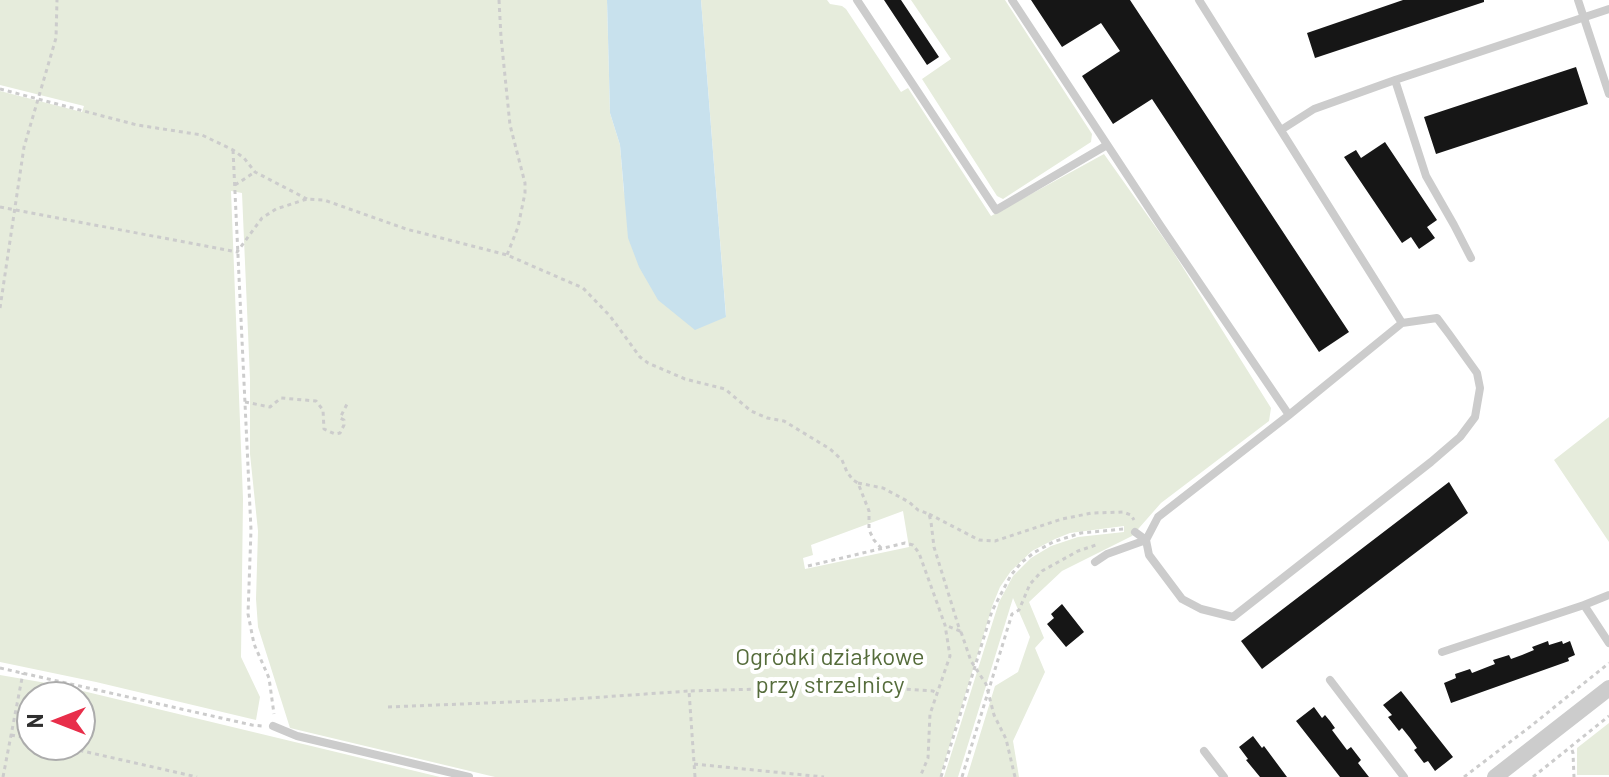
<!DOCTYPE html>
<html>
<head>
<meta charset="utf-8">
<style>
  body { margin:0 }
  #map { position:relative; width:1609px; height:777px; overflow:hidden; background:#fff; font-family:Barlow,sans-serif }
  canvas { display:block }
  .north { position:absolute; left:16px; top:681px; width:80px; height:80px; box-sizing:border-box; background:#fff; border:2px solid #acacac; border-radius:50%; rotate:270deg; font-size:22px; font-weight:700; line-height:32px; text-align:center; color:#2f2f2f }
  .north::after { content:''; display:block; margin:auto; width:28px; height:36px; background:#e82e4a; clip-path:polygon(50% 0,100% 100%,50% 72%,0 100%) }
</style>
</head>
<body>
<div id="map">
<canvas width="1609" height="777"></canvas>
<div class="north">N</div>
</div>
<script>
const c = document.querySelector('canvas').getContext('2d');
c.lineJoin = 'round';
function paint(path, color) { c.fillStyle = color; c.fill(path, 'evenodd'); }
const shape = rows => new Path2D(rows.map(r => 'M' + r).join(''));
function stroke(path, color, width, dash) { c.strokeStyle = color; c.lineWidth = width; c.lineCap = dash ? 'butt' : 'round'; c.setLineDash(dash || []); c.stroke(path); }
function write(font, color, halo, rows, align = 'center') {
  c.font = font + ' Barlow,sans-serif'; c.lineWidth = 8; c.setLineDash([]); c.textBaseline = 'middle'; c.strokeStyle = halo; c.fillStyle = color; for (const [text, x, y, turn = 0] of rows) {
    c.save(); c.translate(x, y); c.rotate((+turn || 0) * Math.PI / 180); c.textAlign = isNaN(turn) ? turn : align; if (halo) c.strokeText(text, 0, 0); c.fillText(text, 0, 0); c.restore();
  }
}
const green = shape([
  [0,0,607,0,610,113,620,145,624,193,726,316,701,0,827,0,830,4,842,6,846,9,901,92,908,88,991,216,1104,154,1172,250,1271,408,1269,421,1161,503,1132,536,1062,571,1029,602,1044,638,1035,648,1045,672,1013,741,1019,777,967,777,995,686,1018,672,1030,637,1013,598,958,777,944,777,999,602,1013,576,1031,558,1051,546,1078,537,1124,532,1124,526,1070,533,1055,539,1032,551,1011,571,1000,587,993,604,940,777,495,777,290,728,258,627,256,599,258,531,250,454,250,379,242,193,231,191,243,499,241,657,260,697,256,720,96,682,0,662,0,91,82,112,84,106,0,85],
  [903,511,909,547,805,569,803,558,813,555,811,545],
  [911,0,1005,0,1092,134,1091,142,1003,199,997,196,922,79,951,59],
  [1609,417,1609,542,1554,460],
  [0,675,58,685,440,777,0,777],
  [32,697,80,697,80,745,32,745],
  [1609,723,1609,775,1577,775,1577,748]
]);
const water = shape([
  [607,0,701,0,726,317,695,330,658,300,639,267,628,238,620,145,610,113]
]);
const building = shape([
  [884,0,901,0,939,57,927,65],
  [1031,0,1130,0,1349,332,1319,352,1152,99,1113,124,1082,76,1120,51,1101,23,1062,47],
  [1403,0,1484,0,1484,2,1315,58,1307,33],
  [1576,67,1588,104,1436,154,1424,117],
  [1385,142,1437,220,1427,227,1435,238,1419,249,1411,237,1402,243,1344,157,1356,150,1361,158],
  [1449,482,1468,513,1262,669,1241,641],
  [1062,604,1084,632,1066,647,1047,624,1054,618,1051,614],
  [1548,641,1549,645,1562,641,1563,644,1570,641,1575,655,1568,658,1569,661,1451,703,1444,683,1456,678,1455,674,1470,669,1472,673,1495,664,1493,660,1509,655,1511,659,1522,655,1534,650,1532,647],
  [1401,691,1453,757,1435,771,1428,761,1424,763,1414,750,1417,748,1410,738,1402,728,1399,731,1388,717,1392,715,1383,705],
  [1314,707,1322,718,1325,715,1330,721,1335,728,1332,730,1347,750,1351,747,1361,760,1358,763,1369,777,1340,777,1296,721],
  [1253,736,1262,748,1264,746,1287,777,1260,777,1246,760,1248,759,1239,747]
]);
const path = shape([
  [499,0,501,37,510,125,525,183,525,193,518,227,507,255],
  [0,89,137,125,202,135,233,150,244,158,255,172,307,199],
  [233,150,251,530,248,614,254,644,269,678,274,714],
  [235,185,255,172],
  [0,207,237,252,262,218,276,209,307,199,324,200,406,229,507,255,583,288,610,316,640,357,648,363,685,379,725,389,751,411,767,418,784,421,830,449,842,460,847,472,853,480,858,483,869,511,869,530,874,540,882,549],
  [0,308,24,147,56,38,57,0],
  [245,402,270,407,281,398,316,401,323,410,324,429,335,434,340,433,344,425,344,420,340,418,347,404,344,403],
  [858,483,883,488,909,502,918,510,929,514,931,522,934,547,960,631,945,625],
  [929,514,979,540,995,541,1062,519,1092,513,1123,512,1131,515,1134,520],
  [808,566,905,543,913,545,919,553,945,625,950,656,930,714,928,758,920,777],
  [961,632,971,661,986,684,994,715,1006,739,1015,777],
  [0,668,252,725,262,726],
  [388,707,559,700,689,691],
  [11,735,32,739],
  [56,745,197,777],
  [1572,750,1573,753,1574,777],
  [694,764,824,777],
  [3,777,23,673],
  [695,777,689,691,796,688,903,689,933,691,937,694],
  [941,777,992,611,1011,575,1022,562,1035,552,1053,542,1081,533,1123,529],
  [962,777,1012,614,1019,610,1030,584,1042,571,1078,551,1099,544],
  [1464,777,1531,726,1609,663],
  [1533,777,1609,716]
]);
const lane = shape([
  [857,0,996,210,1107,145],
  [1012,0,1160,225,1289,415],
  [1578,0,1609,94],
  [1395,80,1426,176,1454,225,1471,258],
  [1281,130,1314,109,1395,80,1609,9],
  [1135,532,1146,540,1158,517,1289,415,1402,323,1199,0],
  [1095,562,1107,554,1146,540,1149,555,1182,599,1201,609,1233,617,1431,462,1460,437,1475,417,1480,388,1477,373,1449,334,1437,318,1402,323],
  [1584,605,1609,595],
  [1442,652,1584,605,1609,643],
  [1330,680,1404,777],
  [273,726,297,736,469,777],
  [1204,751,1224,777]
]);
const street = shape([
  [1495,777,1609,688]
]);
const parkNames = [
  ["Ogródki działkowe",830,657],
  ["przy strzelnicy",830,685]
];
paint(green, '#e6ecdc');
paint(water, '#c8e1ed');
paint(building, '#161616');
stroke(path, '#ccc', 3, [4, 4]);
stroke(lane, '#ccc', 8);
stroke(street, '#ccc', 16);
write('24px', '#556c3b', '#fff', parkNames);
</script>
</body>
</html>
